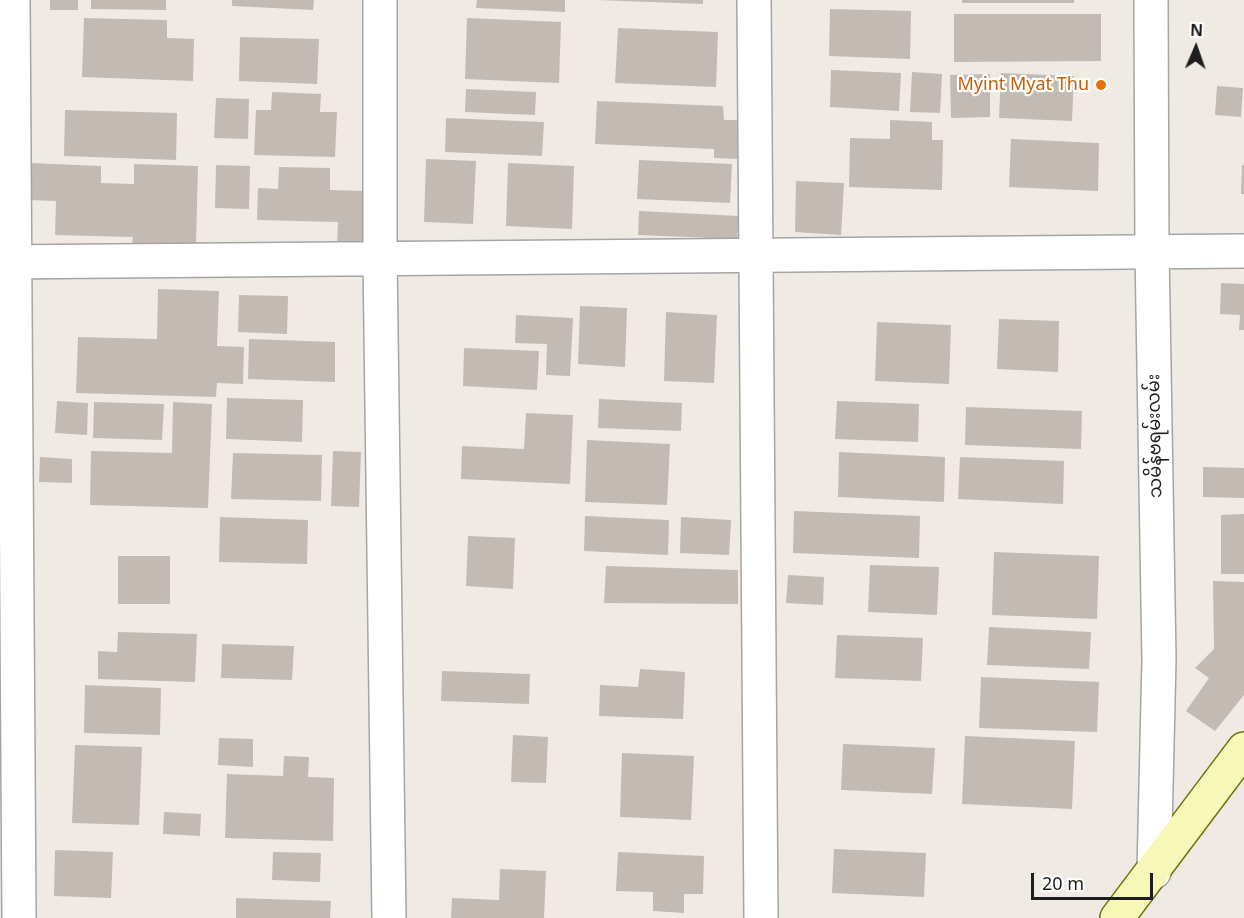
<!DOCTYPE html>
<html>
<head>
<meta charset="utf-8">
<style>
  body { margin:0 }
  #map { position:relative; width:1244px; height:918px; overflow:hidden; background:#efebe4; font-family:"Noto Sans",sans-serif }
  canvas { display:block }
  .north { position:absolute; left:1166px; top:18px; width:60px; height:60px; -webkit-text-stroke:4px #fff; paint-order:stroke; rotate:2deg; font-size:16px; font-weight:700; line-height:24px; text-align:center; color:#1e1e1e }
  .north::after { content:''; display:block; margin:auto; width:21px; height:27px; background:#1e1e1e; clip-path:polygon(50% 0,100% 100%,50% 72%,0 100%) }
  .scale { position:absolute; left:1031px; top:873px; width:122px; height:27px; box-sizing:border-box; border:3px solid #1e1e1e; border-top:0; padding-left:8px; font-size:18px; line-height:21px; white-space:nowrap; color:#1e1e1e; -webkit-text-stroke:4px #fff; paint-order:stroke }
</style>
</head>
<body>
<div id="map">
<canvas width="1244" height="918"></canvas>
<div class="north">N</div>
<div class="scale">20 m</div>
</div>
<script>
const c = document.querySelector('canvas').getContext('2d');
c.lineJoin = 'round';
function paint(path, color) { c.fillStyle = color; c.fill(path, 'evenodd'); }
const shape = rows => new Path2D(rows.map(r => 'M' + r).join(''));
function stroke(path, color, width, dash) { c.strokeStyle = color; c.lineWidth = width; c.lineCap = dash ? 'butt' : 'round'; c.setLineDash(dash || []); c.stroke(path); }
function write(font, color, halo, rows, align = 'center') {
  c.font = font + ' "Noto Sans","Noto Sans Myanmar",sans-serif'; c.lineWidth = 4.5; c.setLineDash([]); c.textBaseline = 'middle'; c.strokeStyle = halo; c.fillStyle = color; for (const [text, x, y, turn = 0] of rows) {
    c.save(); c.translate(x, y); c.rotate((+turn || 0) * Math.PI / 180); c.textAlign = isNaN(turn) ? turn : align; if (halo) c.strokeText(text, 0, 0); c.fillText(text, 0, 0); c.restore();
  }
}
const building = shape([
  [50,0,78,0,78,10,50,10],
  [91,0,166,0,166,10,91,9],
  [232,0,314,0,313,10,232,6],
  [477,0,565,0,565,12,476,8],
  [597,0,703,0,703,4],
  [962,0,1074,0,1074,3,962,3],
  [830,9,911,11,910,59,829,56],
  [954,14,1101,14,1101,61,954,62],
  [84,18,167,20,167,38,194,39,193,81,82,77],
  [467,18,561,22,559,83,465,79],
  [618,28,718,32,716,87,615,83],
  [240,37,319,39,317,84,239,81],
  [831,70,901,73,899,111,830,107],
  [912,72,942,74,940,113,910,112],
  [1001,73,1074,76,1072,121,999,118],
  [990,74,990,117,951,118,950,75],
  [1217,86,1243,88,1241,117,1215,115],
  [466,89,536,92,535,115,465,112],
  [272,92,321,94,320,112,337,112,335,157,254,155,256,110,271,110],
  [216,98,249,99,248,139,214,138],
  [597,101,723,106,724,120,742,120,740,159,714,158,714,149,595,144],
  [65,110,177,113,176,160,64,156],
  [446,118,544,122,542,156,445,152],
  [890,120,932,122,932,140,943,140,942,190,849,187,850,138,890,139],
  [1011,139,1099,143,1098,191,1009,187],
  [426,159,476,161,473,224,424,222],
  [639,160,732,164,730,203,637,199],
  [30,163,101,166,101,183,134,184,134,164,198,166,196,244,132,243,133,237,55,235,56,201,28,200],
  [508,163,574,166,572,229,506,226],
  [216,165,250,166,249,209,215,208],
  [1242,165,1244,165,1244,194,1241,194],
  [279,167,330,168,330,190,365,191,363,245,337,244,338,222,257,220,258,188,278,189],
  [796,181,844,183,841,235,795,232],
  [639,211,739,216,737,239,638,235],
  [1221,283,1244,284,1244,330,1239,330,1240,315,1220,314],
  [158,289,219,291,217,346,244,347,243,384,217,383,216,397,76,393,78,337,157,339],
  [239,295,288,296,287,334,238,332],
  [580,306,627,308,625,367,578,364],
  [666,312,717,315,714,383,664,381],
  [516,315,573,318,570,376,546,375,547,344,515,343],
  [999,319,1059,321,1058,372,997,369],
  [877,322,951,325,949,384,875,381],
  [249,339,335,342,335,382,248,379],
  [464,348,539,351,537,390,463,386],
  [227,398,303,400,302,442,226,439],
  [599,399,682,403,681,431,598,428],
  [57,401,88,403,87,435,55,433],
  [837,401,919,404,918,442,835,439],
  [94,402,164,404,162,440,93,438],
  [173,402,212,404,208,508,90,505,91,451,172,453],
  [966,407,1082,411,1081,449,965,445],
  [526,413,573,415,570,484,461,479,462,446,524,449],
  [587,440,670,444,667,505,585,502],
  [333,451,361,452,359,507,331,506],
  [839,452,945,457,944,502,838,497],
  [233,453,322,455,321,501,231,499],
  [40,457,72,459,72,483,39,482],
  [960,457,1064,461,1063,504,958,499],
  [1203,467,1244,468,1244,498,1203,497],
  [794,511,920,516,919,558,793,553],
  [1244,514,1244,574,1221,574,1221,515],
  [585,516,669,520,668,555,584,551],
  [220,517,308,520,307,564,219,562],
  [681,517,731,520,729,555,680,553],
  [468,536,515,538,513,589,466,586],
  [994,552,1099,556,1097,619,992,615],
  [118,556,170,556,170,604,118,604],
  [870,565,939,567,937,615,868,612],
  [606,566,738,570,738,604,604,603],
  [788,575,824,577,823,605,786,603],
  [1213,581,1244,582,1244,695,1215,731,1186,711,1209,678,1195,668,1214,649],
  [989,627,1091,632,1089,669,987,665],
  [118,632,197,634,195,682,98,679,98,651,117,652],
  [837,635,923,638,921,681,835,678],
  [222,644,294,646,292,680,221,678],
  [640,669,685,672,683,719,599,716,600,685,638,687],
  [442,671,530,674,529,704,441,701],
  [981,677,1099,682,1097,732,979,728],
  [85,685,161,688,160,735,84,733],
  [513,735,548,737,546,783,511,782],
  [965,736,1075,741,1072,809,962,804],
  [219,738,253,739,253,767,218,765],
  [843,744,935,748,932,794,841,790],
  [75,745,142,747,139,825,72,823],
  [622,753,694,756,691,820,620,817],
  [284,756,309,757,308,777,334,778,333,841,225,838,227,774,283,776],
  [164,812,201,814,200,836,163,834],
  [834,849,926,853,924,897,832,893],
  [55,850,113,852,111,898,54,896],
  [273,852,321,853,320,882,272,880],
  [618,852,704,856,703,894,684,894,684,913,653,911,653,892,616,891],
  [500,869,546,871,544,918,451,918,452,898,499,900],
  [236,898,331,901,330,918,236,918]
]);
const street = shape([
  [13,0,19,918],
  [380,0,380,258,389,918],
  [754,0,761,918],
  [1151,0,1152,251,1159,659,1154,872],
  [0,262,1244,251]
]);
const secondary = shape([
  [1117,918,1244,749]
]);
const markers = [
  [1101,85,6,"#e8710a"]
];
const foodNames = [
  ["Myint Myat Thu",1089,85]
];
const streetNames = [
  ["သမိန်ဗရမ်းလမ်း",1155,436,-91]
];
paint(building, '#c3bab3');
stroke(street, '#a5a5a5', 36);
stroke(secondary, '#6b7306', 36);
stroke(street, '#fff', 33);
stroke(secondary, '#f7f8b8', 33);
for (const [x, y, r, color] of markers) { const dot = new Path2D(); dot.arc(x, y, r, 0, 2 * Math.PI); c.fillStyle = color; c.fill(dot); stroke(dot, '#fff', 2); }
write('18px', '#c56008', '#fff', foodNames, 'right');
write('18px', '#1e1e1e', '#fff', streetNames);
</script>
</body>
</html>
